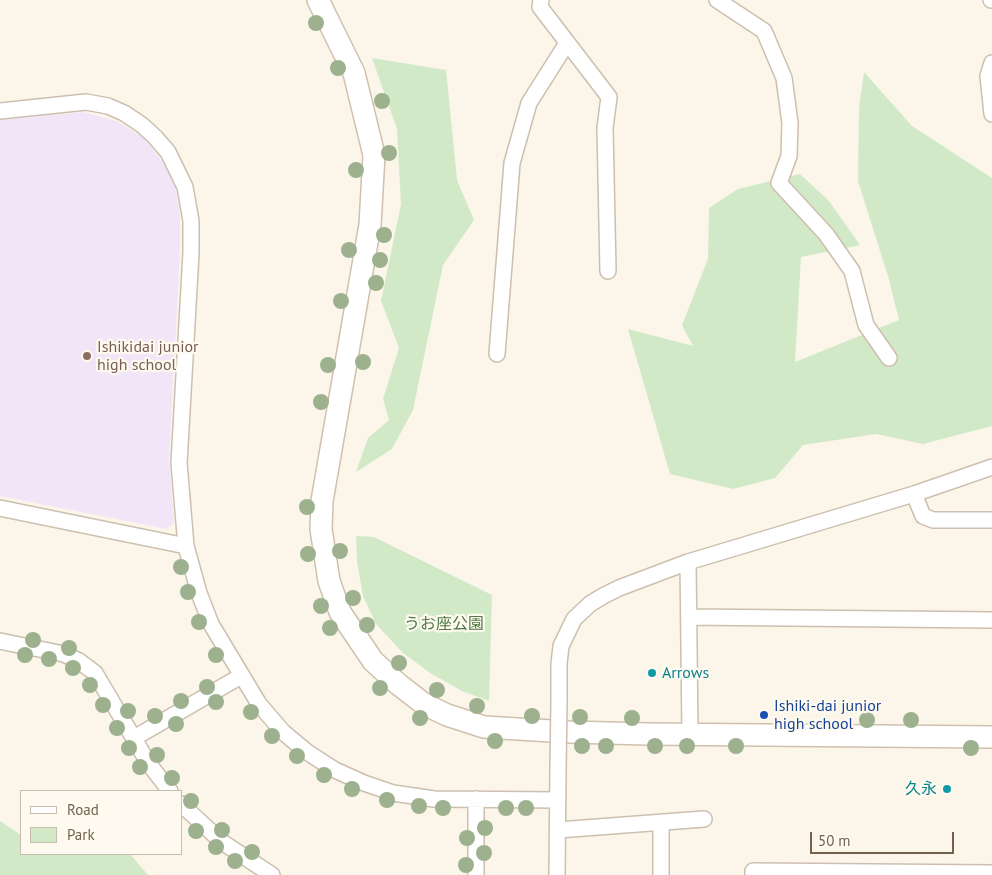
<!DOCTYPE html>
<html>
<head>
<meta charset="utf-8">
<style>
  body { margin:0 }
  #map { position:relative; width:992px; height:875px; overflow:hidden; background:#fbf6e9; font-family:"PT Sans",sans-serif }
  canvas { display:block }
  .legend { position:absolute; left:20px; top:790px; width:162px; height:65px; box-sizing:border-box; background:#fefaef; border:1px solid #c7bcaf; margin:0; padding:6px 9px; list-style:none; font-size:15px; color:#75604e }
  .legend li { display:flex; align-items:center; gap:10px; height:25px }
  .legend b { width:25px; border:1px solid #c7bcaf }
  .scale { position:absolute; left:810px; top:832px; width:144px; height:22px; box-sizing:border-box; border:2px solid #75604e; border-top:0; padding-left:6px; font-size:15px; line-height:18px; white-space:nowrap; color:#75604e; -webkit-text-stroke:4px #fefaef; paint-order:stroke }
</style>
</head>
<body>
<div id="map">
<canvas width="992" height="875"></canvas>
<ul class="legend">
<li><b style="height:6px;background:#fff"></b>Road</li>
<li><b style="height:14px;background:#d2e9c8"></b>Park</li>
</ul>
<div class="scale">50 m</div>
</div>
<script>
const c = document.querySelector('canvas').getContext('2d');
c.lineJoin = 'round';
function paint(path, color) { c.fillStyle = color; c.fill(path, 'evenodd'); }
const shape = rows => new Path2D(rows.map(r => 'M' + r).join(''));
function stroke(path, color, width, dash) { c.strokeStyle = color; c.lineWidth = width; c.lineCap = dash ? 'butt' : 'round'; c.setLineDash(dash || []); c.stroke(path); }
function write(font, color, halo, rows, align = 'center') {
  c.font = font + ' "PT Sans","Noto Sans JP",sans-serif'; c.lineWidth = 4.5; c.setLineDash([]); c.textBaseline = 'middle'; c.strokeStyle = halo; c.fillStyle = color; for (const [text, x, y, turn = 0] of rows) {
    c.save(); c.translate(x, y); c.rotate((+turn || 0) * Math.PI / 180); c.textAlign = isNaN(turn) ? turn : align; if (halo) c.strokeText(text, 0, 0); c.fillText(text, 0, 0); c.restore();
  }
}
const education = shape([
  [83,112,117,121,144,138,163,162,175,185,180,217,180,251,169,461,174,523,167,529,0,496,0,120]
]);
const green = shape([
  [372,58,446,70,457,180,474,220,443,265,413,410,392,449,356,472,368,438,389,420,383,399,399,348,381,301,401,204,397,129],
  [864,72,912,126,992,178,992,426,923,444,876,434,803,445,775,478,733,489,670,474,628,329,693,346,682,325,708,259,709,208,738,189,800,174,829,201,860,245,801,257,795,362,899,320,888,276,858,181,859,108],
  [356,536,374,537,492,595,489,701,462,691,430,673,402,652,376,624,363,596,357,562],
  [0,821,21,835,21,854,130,854,148,875,0,875]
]);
const street = shape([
  [541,0,540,7,609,97,605,128,608,271],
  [717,0,764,31,784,78,790,123,789,156,779,183,826,234,852,271,866,325,889,358],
  [991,0,992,0],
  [992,63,988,76,992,114],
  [0,111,86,102,108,106,124,113,142,125,155,137,168,152,185,187,191,221,191,253,179,463,186,546,199,593,211,624,259,704,283,732,307,752,335,770,364,783,393,793,434,799,558,800],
  [497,354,512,163,529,103,567,43],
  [914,494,923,516,933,520,992,520],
  [0,508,186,546],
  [688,562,690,734],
  [689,617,992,620],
  [0,641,64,654,79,661,95,673,149,764,170,791],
  [559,702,559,664,561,646,574,619,590,604,603,596,619,588,688,562,914,494,992,467],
  [134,738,241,676],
  [181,804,222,842,272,875],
  [558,830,704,819],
  [476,875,476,799],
  [557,875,558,769],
  [661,875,661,822],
  [753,875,753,871,992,873]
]);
const secondary = shape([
  [318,0,354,73,374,155,370,225,322,501,321,529,329,581,340,612,373,661,398,684,424,704,447,715,484,727,569,732,648,734,992,737]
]);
const streetBridge = shape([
  [558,769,559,702]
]);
const trees = [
  [316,23],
  [338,68],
  [382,101],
  [389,153],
  [356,170],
  [384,235],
  [349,250],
  [380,260],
  [376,283],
  [341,301],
  [363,362],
  [328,365],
  [321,402],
  [307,507],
  [340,551],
  [308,554],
  [181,567],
  [188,592],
  [353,598],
  [321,606],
  [199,622],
  [367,625],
  [330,628],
  [33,640],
  [69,648],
  [25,655],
  [216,655],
  [49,659],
  [399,663],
  [73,668],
  [90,685],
  [207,687],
  [380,688],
  [437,690],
  [181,701],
  [216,702],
  [103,705],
  [477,706],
  [128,711],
  [251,712],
  [155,716],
  [532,716],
  [580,717],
  [420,718],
  [632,718],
  [867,720],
  [911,720],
  [176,724],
  [117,728],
  [272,736],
  [495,741],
  [582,746],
  [606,746],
  [655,746],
  [687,746],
  [736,746],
  [129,748],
  [971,748],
  [157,755],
  [297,756],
  [140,767],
  [324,775],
  [172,778],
  [352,789],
  [387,800],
  [191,801],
  [419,806],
  [443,808],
  [506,808],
  [526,808],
  [485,828],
  [222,830],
  [196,831],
  [467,838],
  [216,847],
  [252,852],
  [484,853],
  [235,861],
  [466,865]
];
const markers = [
  [87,356,5,"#8d6e63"],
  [652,673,5,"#0f9aa8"],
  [764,715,5,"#1a4fb4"],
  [947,789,5,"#0f9aa8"]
];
const educationNames = [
  ["Ishikidai junior",97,347],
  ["high school",97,365]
];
const parkNames = [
  ["うお座公園",444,624]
];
const cultureNames = [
  ["Arrows",662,673],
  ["久永",937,789,"right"]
];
const transitNames = [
  ["Ishiki-dai junior",774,706],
  ["high school",774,724]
];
paint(education, '#f3e5f8');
paint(green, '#d2e9c8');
stroke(street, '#cdbfaf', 18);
stroke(secondary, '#d0c0ad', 24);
stroke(street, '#fff', 15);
stroke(secondary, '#fff', 21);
stroke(streetBridge, '#cdbfaf', 18, []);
stroke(streetBridge, '#fff', 15);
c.fillStyle = '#9db18f';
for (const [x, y] of trees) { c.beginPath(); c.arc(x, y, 8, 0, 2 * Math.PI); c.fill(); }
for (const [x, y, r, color] of markers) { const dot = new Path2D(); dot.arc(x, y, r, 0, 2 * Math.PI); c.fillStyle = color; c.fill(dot); stroke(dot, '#fefaef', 2); }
write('16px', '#785e54', '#fefaef', educationNames, 'left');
write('16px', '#507946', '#fefaef', parkNames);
write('16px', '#0d838f', '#fefaef', cultureNames, 'left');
write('16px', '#164399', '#fefaef', transitNames, 'left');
</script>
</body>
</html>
